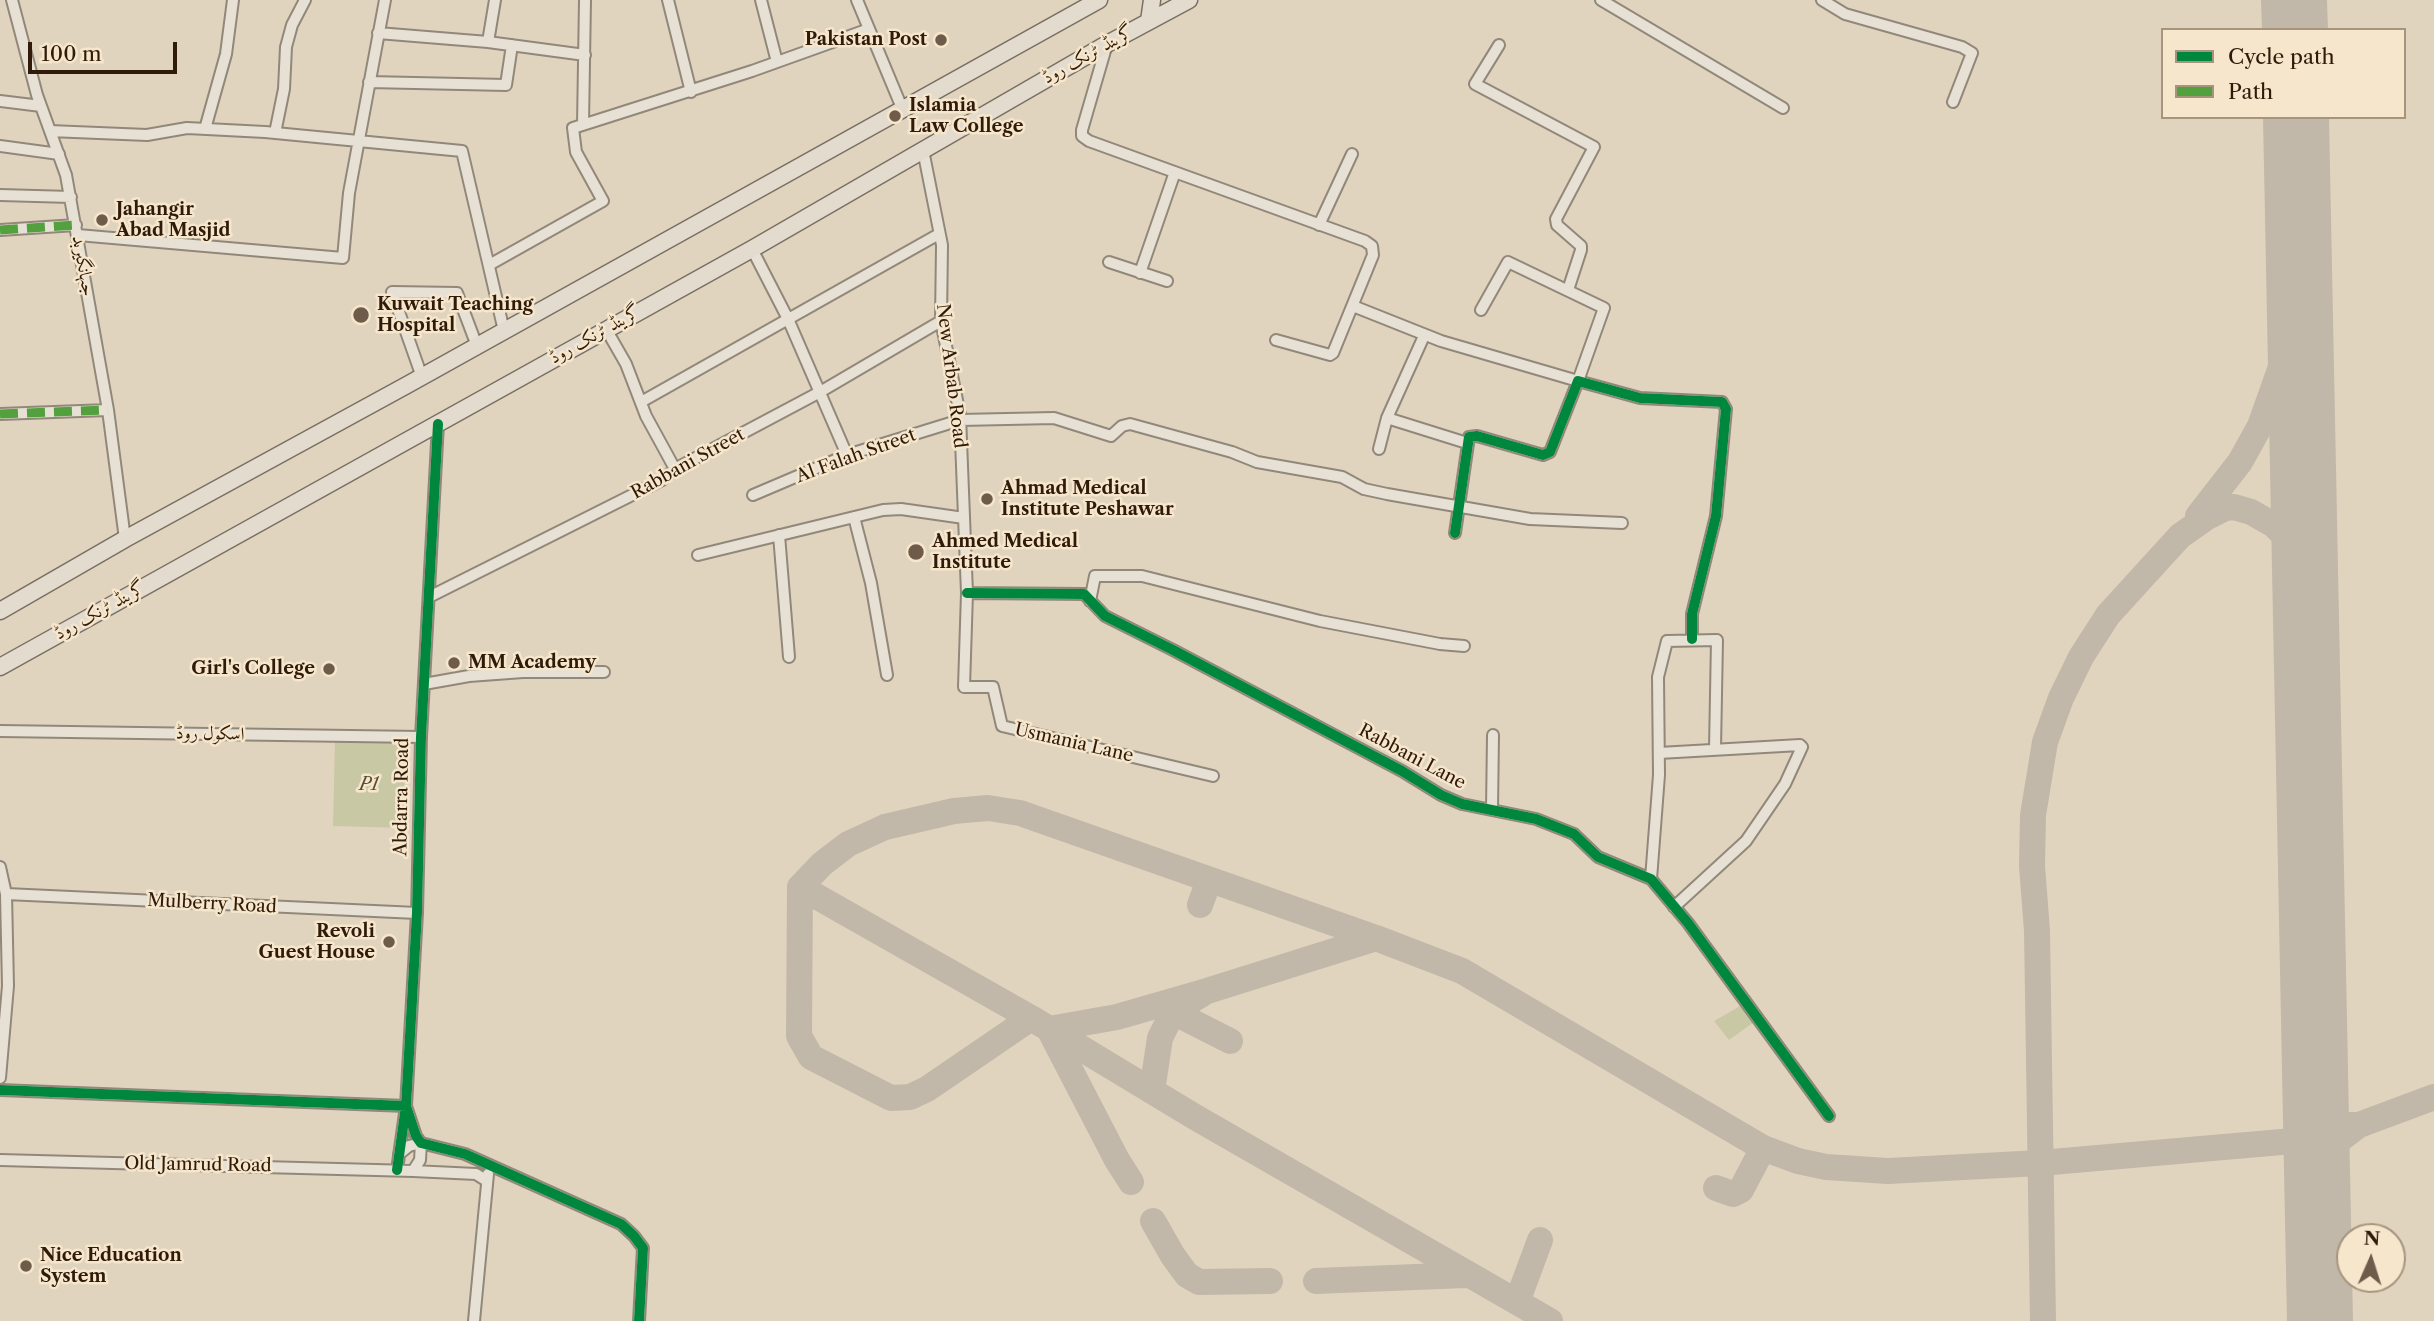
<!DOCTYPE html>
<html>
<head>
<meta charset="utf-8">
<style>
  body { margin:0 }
  #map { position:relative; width:2434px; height:1321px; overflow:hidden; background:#e1d4bf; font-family:"Libre Caslon Text",serif }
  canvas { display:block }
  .legend { position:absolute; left:2161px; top:28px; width:245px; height:91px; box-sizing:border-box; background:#f5e6cc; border:2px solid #a6947e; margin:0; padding:9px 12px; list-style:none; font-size:21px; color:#301a0a }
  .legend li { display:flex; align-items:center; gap:14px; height:35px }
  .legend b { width:35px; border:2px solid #a6947e }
  .north { position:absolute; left:2336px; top:1223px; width:70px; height:70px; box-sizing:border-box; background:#f5e6cc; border:2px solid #a6947e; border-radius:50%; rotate:3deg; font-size:19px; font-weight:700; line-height:28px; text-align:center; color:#301a0a }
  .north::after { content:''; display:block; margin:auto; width:24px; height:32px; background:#6e5b49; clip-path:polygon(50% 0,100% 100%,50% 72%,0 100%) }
  .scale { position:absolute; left:28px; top:42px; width:149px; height:32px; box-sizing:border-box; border:4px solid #301a0a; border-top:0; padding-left:9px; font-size:21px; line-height:24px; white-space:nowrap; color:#301a0a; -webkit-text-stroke:5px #f5e6cc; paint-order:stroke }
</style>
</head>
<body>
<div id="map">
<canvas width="2434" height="1321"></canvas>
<ul class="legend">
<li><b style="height:9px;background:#00873e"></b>Cycle path</li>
<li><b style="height:9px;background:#52a13e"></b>Path</li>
</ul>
<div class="north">N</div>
<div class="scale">100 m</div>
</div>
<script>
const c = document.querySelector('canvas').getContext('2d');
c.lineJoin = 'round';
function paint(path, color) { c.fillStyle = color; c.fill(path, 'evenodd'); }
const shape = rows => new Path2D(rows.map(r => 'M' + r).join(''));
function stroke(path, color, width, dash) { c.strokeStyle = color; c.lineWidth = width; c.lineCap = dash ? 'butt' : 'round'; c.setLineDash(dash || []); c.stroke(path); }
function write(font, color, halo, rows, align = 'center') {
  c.font = font + ' "Libre Caslon Text",Amiri,serif'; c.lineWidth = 5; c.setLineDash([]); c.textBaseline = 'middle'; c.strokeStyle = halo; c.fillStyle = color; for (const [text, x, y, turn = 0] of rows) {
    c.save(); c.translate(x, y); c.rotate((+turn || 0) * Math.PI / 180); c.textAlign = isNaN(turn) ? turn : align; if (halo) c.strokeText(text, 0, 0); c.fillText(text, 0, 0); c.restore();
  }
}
const green = shape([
  [335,740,407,744,402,828,333,826],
  [1742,1005,1757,1020,1729,1040,1714,1021]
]);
const taxiway = shape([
  [2198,516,2240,462,2260,426,2284,358,2299,292],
  [800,887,1031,1018,1195,1117,1550,1321],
  [1200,905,1209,880],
  [1173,1012,1230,1041],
  [1031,1018,927,1089,910,1097,891,1098,811,1057,799,1036,800,887,822,864,848,844,885,827,954,811,988,808,1020,813,1376,938,1462,971,1763,1148,1798,1161,1826,1167,1888,1171,2040,1163,2316,1139],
  [1152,1091,1160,1038,1173,1012,1207,991,1376,938],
  [2316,1108,2323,1118,2337,1125,2359,1125],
  [2318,1173,2325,1151,2359,1125,2434,1097],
  [1131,1182,1117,1160,1049,1029,1117,1017,1207,991],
  [1716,1188,1733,1194,1741,1190,1763,1148],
  [1153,1221,1173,1256,1187,1275,1199,1282,1270,1281],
  [1316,1281,1466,1275],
  [1517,1302,1540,1240],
  [2043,1321,2037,931,2032,866,2033,815,2045,742,2061,698,2081,657,2108,615,2180,536,2207,517,2225,508,2234,507,2251,512,2274,525,2287,538,2297,554,2305,579]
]);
const runway = shape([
  [2294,0,2295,30],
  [2296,117,2320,1321]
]);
const minor = shape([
  [12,0,37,95,66,175,108,410,125,539],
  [668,0,691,92],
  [761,0,777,62],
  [857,0,902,108],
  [1601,0,1783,108],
  [1822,0,1845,14,1962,47,1972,53,1953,102],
  [378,33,488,42,585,55],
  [488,42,495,0],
  [1107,44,1082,130,1082,136,1089,141,1365,241,1372,246,1373,255,1333,353,1330,355,1276,340],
  [1499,45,1475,84,1594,147,1556,219,1557,225,1581,246,1581,250,1568,290],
  [369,82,506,85,512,45],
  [0,101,41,106],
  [583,125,585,0],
  [205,129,226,54,233,0],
  [50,131,147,135,187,128,265,132,462,151,504,331],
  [275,133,284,89,286,47,292,25,305,0],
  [0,146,59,154],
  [923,150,942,245,941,321,960,415,967,593,964,687,993,687,1002,726,1213,776],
  [0,195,71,197],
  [1319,225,1352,154],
  [0,230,76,225],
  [78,235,343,258,349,193,385,0],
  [752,249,788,319,847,455],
  [1109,262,1167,281],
  [489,265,603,201,576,152,573,128,752,71,869,29],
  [1140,273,1175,172],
  [1353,306,1441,341,1578,381,1604,308,1508,262,1481,310],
  [606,329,626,364,646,416,675,469],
  [422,377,392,292,457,293,477,346],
  [641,402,939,234],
  [0,414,108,410],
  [1387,418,1467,443],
  [1379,449,1387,418,1424,336],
  [753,495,847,455,960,420,1054,418,1111,436,1122,426,1130,424,1232,452,1257,462,1342,477,1364,489,1387,494,1530,519,1622,523],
  [854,517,871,583,887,675],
  [1455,533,1469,437,1477,436,1543,455,1550,452,1578,381,1640,398,1722,402,1726,409,1716,516,1692,614,1692,639],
  [779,535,789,657],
  [698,555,883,510,901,509,964,518],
  [967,593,1084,594,1105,616,1173,650,1402,771,1441,795,1462,804,1536,819,1574,834,1598,857,1651,879,1688,923,1829,1116],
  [429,597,662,480,675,469,820,392,941,321],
  [1090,601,1095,576,1142,576,1320,621,1440,644,1464,646],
  [424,684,469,676,523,672,604,672],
  [0,731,421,737],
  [1659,753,1800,745,1802,747,1785,784,1746,841,1674,907],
  [1492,810,1493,735],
  [0,867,6,894,8,986,0,1078],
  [1651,879,1659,775,1658,677,1667,641,1717,640,1715,749],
  [6,894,417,913],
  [0,1090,406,1106,416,1136,421,1143,465,1154,621,1224,634,1236,643,1248,639,1321],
  [399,1154,409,1146,421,1143,420,1160,413,1171],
  [0,1160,413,1171,476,1174,487,1181],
  [397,1170,406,1106,417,913,421,737,438,424],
  [474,1321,488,1174]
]);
const highway = shape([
  [1149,21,1152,0],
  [0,611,125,539,407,385,1099,0],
  [0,667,752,249,1107,44,1189,0]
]);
const quiet = shape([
  [0,230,76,225],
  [0,414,108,410]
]);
const cycleway = shape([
  [1455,533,1469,437,1477,436,1543,455,1550,452,1578,381,1640,398,1722,402,1726,409,1716,516,1692,614,1692,639],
  [967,593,1084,594,1105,616,1173,650,1402,771,1441,795,1462,804,1536,819,1574,834,1598,857,1651,879,1688,923,1829,1116],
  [0,1090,406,1106,416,1136,421,1143,465,1154,621,1224,634,1236,643,1248,639,1321],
  [397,1170,406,1106,417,913,421,737,438,424]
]);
const markers = [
  [941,40,7,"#6e5b49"],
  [895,116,7,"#6e5b49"],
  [102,220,7,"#6e5b49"],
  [361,315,9,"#6e5b49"],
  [987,499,7,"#6e5b49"],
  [916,552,9,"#6e5b49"],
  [454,663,7,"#6e5b49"],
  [329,669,7,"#6e5b49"],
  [389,942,7,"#6e5b49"],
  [26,1266,7,"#6e5b49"]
];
const poiNames = [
  ["Pakistan Post",927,40,"right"],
  ["Islamia",909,106],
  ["Law College",909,127],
  ["Jahangir",116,210],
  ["Abad Masjid",116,231],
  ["Kuwait Teaching",377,305],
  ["Hospital",377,326],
  ["Ahmad Medical",1001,489],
  ["Institute Peshawar",1001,510],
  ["Ahmed Medical",932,542],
  ["Institute",932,563],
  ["MM Academy",468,663],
  ["Girl's College",315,669,"right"],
  ["Revoli",375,932,"right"],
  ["Guest House",375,953,"right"],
  ["Nice Education",40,1256],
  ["System",40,1277]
];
const streetNames = [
  ["گرینڈ ٹرنک روڈ",1088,55,-29],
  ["جہانگیربد",83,266,80],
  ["گرینڈ ٹرنک روڈ",595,335,-29],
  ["New Arbab Road",951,376,83],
  ["Al Falah Street",856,456,-20],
  ["Rabbani Street",688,464,-29],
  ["گرینڈ ٹرنک روڈ",100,611,-29],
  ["اسکول روڈ",210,734,1],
  ["Usmania Lane",1074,743,13],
  ["Rabbani Lane",1412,757,28],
  ["Abdarra Road",402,797,-89],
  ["Mulberry Road",212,904,3],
  ["Old Jamrud Road",198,1165,1]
];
const parkNames = [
  ["P1",369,785]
];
paint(green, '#c9c8a4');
stroke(taxiway, '#c2b8a9', 26);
stroke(runway, '#c2b8a9', 66);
stroke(minor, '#92887a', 14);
stroke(highway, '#796f62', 19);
stroke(minor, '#e7e0d5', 10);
stroke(highway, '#e3dbce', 16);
stroke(quiet, '#52a13e', 9, [18, 9]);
stroke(cycleway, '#00873e', 10);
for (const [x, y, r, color] of markers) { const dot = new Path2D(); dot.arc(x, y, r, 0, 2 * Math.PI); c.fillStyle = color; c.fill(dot); stroke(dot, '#f5e6cc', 2.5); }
write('bold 18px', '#301a0a', '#f5e6cc', poiNames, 'left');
write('18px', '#301a0a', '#f5e6cc', streetNames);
write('italic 18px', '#584c32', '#f5e6cc', parkNames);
</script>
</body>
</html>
